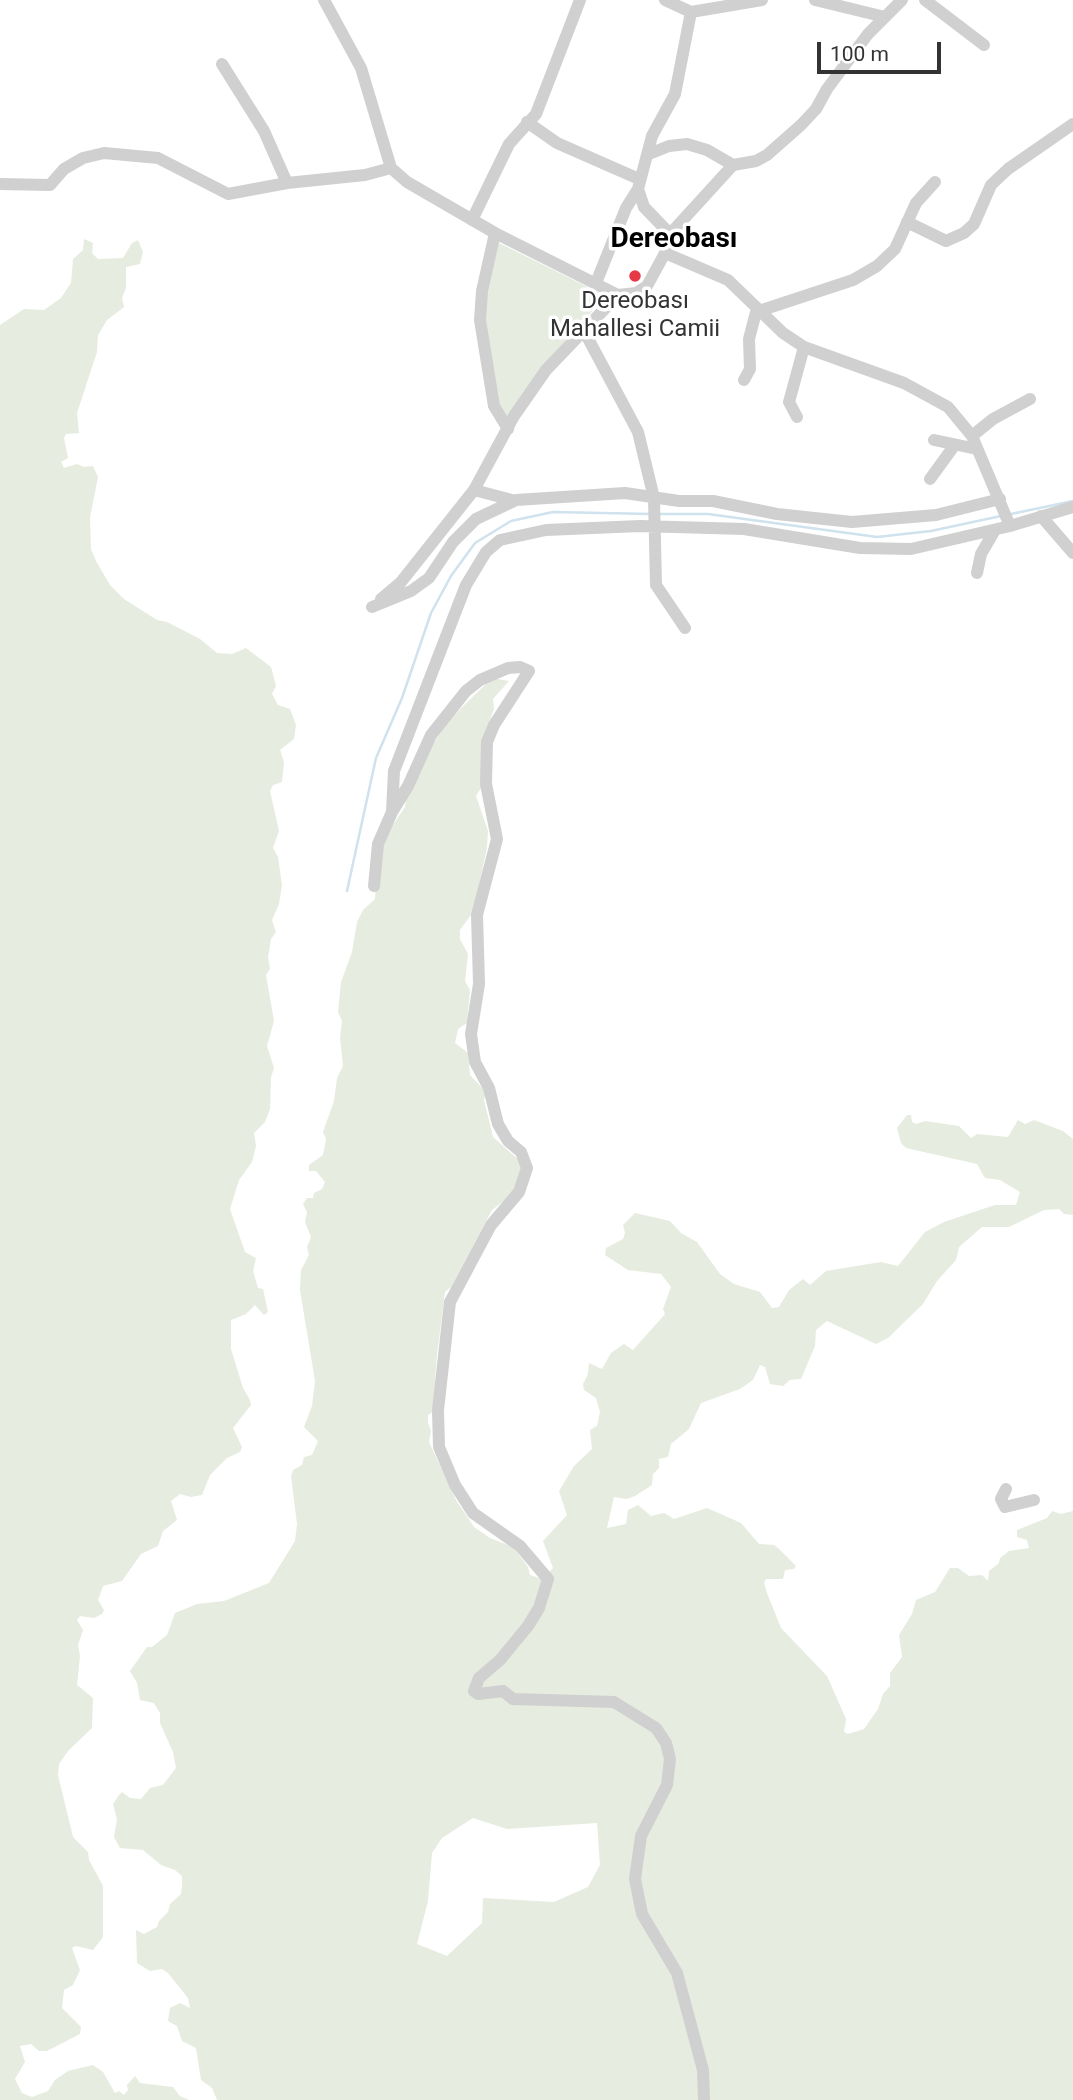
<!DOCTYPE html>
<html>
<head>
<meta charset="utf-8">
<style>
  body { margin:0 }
  #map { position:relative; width:1073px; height:2100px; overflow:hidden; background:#fff; font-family:Roboto,sans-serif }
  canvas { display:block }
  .scale { position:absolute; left:817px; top:42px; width:124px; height:32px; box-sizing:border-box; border:4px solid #333; border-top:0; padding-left:9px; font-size:21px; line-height:24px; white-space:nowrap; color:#333; -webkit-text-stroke:5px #fff; paint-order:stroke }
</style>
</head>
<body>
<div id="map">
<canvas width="1073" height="2100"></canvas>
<div class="scale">100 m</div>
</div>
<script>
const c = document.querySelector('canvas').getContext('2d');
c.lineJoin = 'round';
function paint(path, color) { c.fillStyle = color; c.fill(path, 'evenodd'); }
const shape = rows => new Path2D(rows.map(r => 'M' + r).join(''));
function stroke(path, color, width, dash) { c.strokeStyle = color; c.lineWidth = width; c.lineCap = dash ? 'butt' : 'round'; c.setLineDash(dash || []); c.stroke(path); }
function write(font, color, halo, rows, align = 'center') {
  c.font = font + ' Roboto,sans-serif'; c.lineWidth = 7; c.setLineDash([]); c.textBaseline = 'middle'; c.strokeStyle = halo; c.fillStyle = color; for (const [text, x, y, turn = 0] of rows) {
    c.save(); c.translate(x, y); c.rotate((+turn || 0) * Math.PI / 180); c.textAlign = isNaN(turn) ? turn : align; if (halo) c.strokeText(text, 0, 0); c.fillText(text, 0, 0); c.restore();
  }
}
const green = shape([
  [84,239,93,243,92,253,98,259,123,258,132,243,138,240,143,252,140,264,126,267,126,288,122,298,124,307,107,320,98,335,97,352,77,413,79,433,66,434,64,438,68,458,61,462,64,468,77,464,84,467,93,466,98,477,90,517,91,549,96,561,110,585,124,599,157,620,167,622,200,639,217,653,232,654,246,648,271,667,276,686,272,694,278,705,290,709,296,725,294,739,280,750,284,762,282,782,273,785,270,791,279,831,273,848,278,857,282,885,279,904,272,920,276,932,271,939,268,957,270,969,266,975,274,1021,267,1046,274,1068,271,1077,270,1109,265,1122,254,1133,256,1146,252,1162,239,1180,230,1209,245,1252,256,1258,253,1271,258,1288,263,1289,268,1312,264,1315,255,1305,246,1314,231,1320,231,1349,243,1388,250,1400,251,1405,233,1428,242,1447,240,1452,227,1458,210,1475,202,1495,191,1497,180,1494,171,1501,177,1520,163,1531,158,1546,141,1554,122,1581,103,1586,98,1600,104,1610,102,1614,94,1618,80,1616,77,1620,83,1630,78,1645,80,1656,77,1685,93,1698,92,1728,68,1751,59,1764,58,1775,73,1837,88,1852,89,1860,103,1886,103,1937,93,1950,76,1946,72,1948,80,1970,73,1985,64,1990,62,2008,81,2027,80,2034,47,2051,39,2051,31,2044,20,2046,25,2062,15,2079,22,2093,32,2097,48,2091,55,2080,68,2071,93,2065,103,2072,115,2093,119,2091,124,2095,128,2090,127,2085,135,2076,140,2083,173,2087,180,2096,189,2100,0,2100,0,325,24,309,44,310,61,298,71,283,73,259,83,250],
  [497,242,600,293,601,300,508,417,500,415,484,308],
  [492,678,509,681,493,699,494,709,481,745,481,788,476,796,488,831,487,848,473,912,460,930,460,939,468,954,465,981,470,990,467,1023,458,1029,455,1043,468,1053,470,1075,486,1092,484,1100,493,1137,521,1162,522,1168,513,1194,492,1210,451,1287,445,1292,437,1355,435,1379,438,1384,434,1411,428,1415,428,1423,431,1431,429,1442,456,1500,474,1527,490,1538,513,1547,528,1567,530,1575,542,1579,553,1568,543,1541,567,1515,559,1491,574,1466,592,1449,590,1430,597,1426,600,1412,596,1398,584,1390,583,1384,588,1374,589,1363,602,1369,611,1353,624,1344,633,1350,665,1314,663,1309,671,1287,661,1274,628,1270,605,1255,606,1248,623,1239,625,1233,623,1225,635,1213,670,1221,681,1233,697,1242,720,1274,734,1284,760,1292,772,1308,779,1307,789,1290,803,1279,810,1285,826,1271,881,1262,898,1266,925,1232,944,1222,995,1205,1016,1205,1020,1192,1000,1180,985,1178,977,1164,906,1148,901,1143,897,1128,907,1115,911,1115,912,1122,916,1124,925,1121,959,1126,971,1138,977,1134,1008,1137,1018,1120,1025,1124,1034,1120,1063,1131,1073,1139,1073,1215,1064,1214,1059,1209,1044,1210,1009,1227,982,1227,959,1247,956,1260,937,1281,923,1304,888,1338,876,1344,827,1321,816,1330,815,1346,801,1379,790,1380,783,1386,770,1384,765,1367,760,1365,753,1380,740,1389,701,1403,689,1429,671,1444,668,1457,659,1459,659,1468,653,1474,652,1485,635,1496,626,1499,614,1497,607,1528,626,1524,628,1510,638,1505,651,1516,664,1513,674,1519,707,1508,741,1523,759,1544,774,1545,779,1549,796,1566,794,1569,785,1570,783,1579,766,1579,764,1583,767,1593,781,1628,827,1676,846,1719,844,1732,848,1734,864,1729,878,1709,883,1694,890,1686,890,1673,902,1657,899,1635,912,1614,916,1600,935,1592,950,1568,958,1568,969,1576,982,1575,988,1581,989,1571,999,1563,1000,1558,1009,1551,1029,1548,1027,1540,1017,1537,1017,1530,1047,1518,1052,1511,1061,1514,1073,1511,1073,2100,217,2100,212,2088,201,2080,196,2048,182,2041,177,2026,168,2021,170,2008,180,2003,190,2008,188,1998,168,1973,162,1969,150,1971,137,1963,136,1930,144,1934,157,1927,159,1921,168,1912,170,1904,181,1894,182,1885,182,1876,175,1870,161,1865,143,1850,120,1848,114,1837,117,1819,113,1804,119,1795,122,1792,130,1798,141,1799,150,1788,163,1785,176,1768,173,1752,160,1723,160,1713,154,1703,140,1700,137,1683,130,1671,147,1647,152,1647,167,1635,175,1613,197,1604,224,1601,269,1583,295,1541,297,1524,291,1476,293,1470,302,1465,304,1457,312,1455,318,1441,304,1427,312,1406,315,1381,300,1290,301,1270,309,1255,307,1247,311,1237,305,1222,307,1212,303,1204,307,1198,313,1198,314,1193,322,1189,325,1182,316,1171,309,1171,309,1165,323,1155,326,1139,323,1132,334,1101,337,1078,343,1066,340,1038,342,1021,338,1012,341,982,352,952,357,922,363,910,375,899,378,847,405,807,408,785,446,723],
  [473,1818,507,1829,597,1823,600,1865,588,1887,554,1902,483,1898,482,1923,447,1956,417,1944,428,1901,432,1853,442,1838]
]);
const stream = shape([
  [657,514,708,514,877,537,931,531,1001,516],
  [1011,514,1073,501],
  [347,891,376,758,402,698,431,613,451,576,475,543,511,521,553,512,651,514]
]);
const minor = shape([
  [324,0,361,68,391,168,407,182,495,233,618,295,636,293,647,286,665,253,670,234,733,165,756,161,767,155,801,125,816,109,827,89,868,34,902,0],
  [665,0,691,12,762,0],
  [815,0,885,17],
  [925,0,984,45],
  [222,64,264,131,287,183],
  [527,122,557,143,639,179],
  [649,154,669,146,687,144,707,150,733,165],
  [0,184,50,185,64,169,83,158,104,153,158,158,228,194,287,183,365,175,391,168],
  [638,189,644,207,670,234],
  [472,220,509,144,536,114,580,0],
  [907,222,946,241,964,233,974,224,991,185,1008,169,1073,124],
  [495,233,482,291,480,320,494,406,508,429],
  [665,253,728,280,783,333,804,347,904,383,948,407,972,436,1010,526],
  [596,283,626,208,638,189,652,136,675,94,691,12],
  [583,329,638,432,654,498,656,585,685,628],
  [744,380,750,369,749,339,756,312,853,280,877,266,895,249,916,203,935,182],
  [797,417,789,402,804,347],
  [972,436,993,419,1030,399],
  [934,440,977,449],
  [930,479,954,446],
  [474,490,512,500],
  [1041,516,1073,553],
  [977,573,981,554,995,530],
  [381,599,401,582,474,490,514,416,546,370,618,295],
  [372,607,411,591,429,578,453,542,476,519,516,500,625,493,679,501,713,501,777,514,852,522,936,515,1000,499],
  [392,812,408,786,431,735,466,691,480,680,508,668,520,667,529,671,494,725,487,742,486,784,497,839,477,915,479,984,471,1034,475,1062,489,1088,498,1124,508,1141,521,1152,527,1168,519,1192,491,1225,450,1302,438,1410,439,1447,455,1485,473,1513,520,1546,548,1579,539,1608,528,1626,500,1660,479,1678,474,1691,478,1694,503,1691,513,1699,614,1702,656,1728,666,1743,670,1759,667,1785,641,1836,635,1879,642,1914,677,1973,703,2070,704,2100],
  [374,886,378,844,392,812,394,771,466,585,486,552,500,540,546,530,640,526,744,529,860,548,911,549,1010,526,1073,507],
  [1006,1489,1001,1499,1005,1507,1034,1500]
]);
const markers = [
  [635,276,7,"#e63946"]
];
const poiNames = [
  ["Dereobası",635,302],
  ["Mahallesi Camii",635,330]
];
const quarterNames = [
  ["Dereobası",674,240]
];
paint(green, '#e6ecdf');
stroke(stream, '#cfe2ee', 2.5);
stroke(minor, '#d0d0d0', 12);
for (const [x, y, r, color] of markers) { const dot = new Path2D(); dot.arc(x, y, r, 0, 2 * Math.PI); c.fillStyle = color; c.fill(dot); stroke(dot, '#fff', 2.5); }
write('24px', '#333', '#fff', poiNames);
write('bold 28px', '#000', '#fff', quarterNames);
</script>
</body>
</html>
